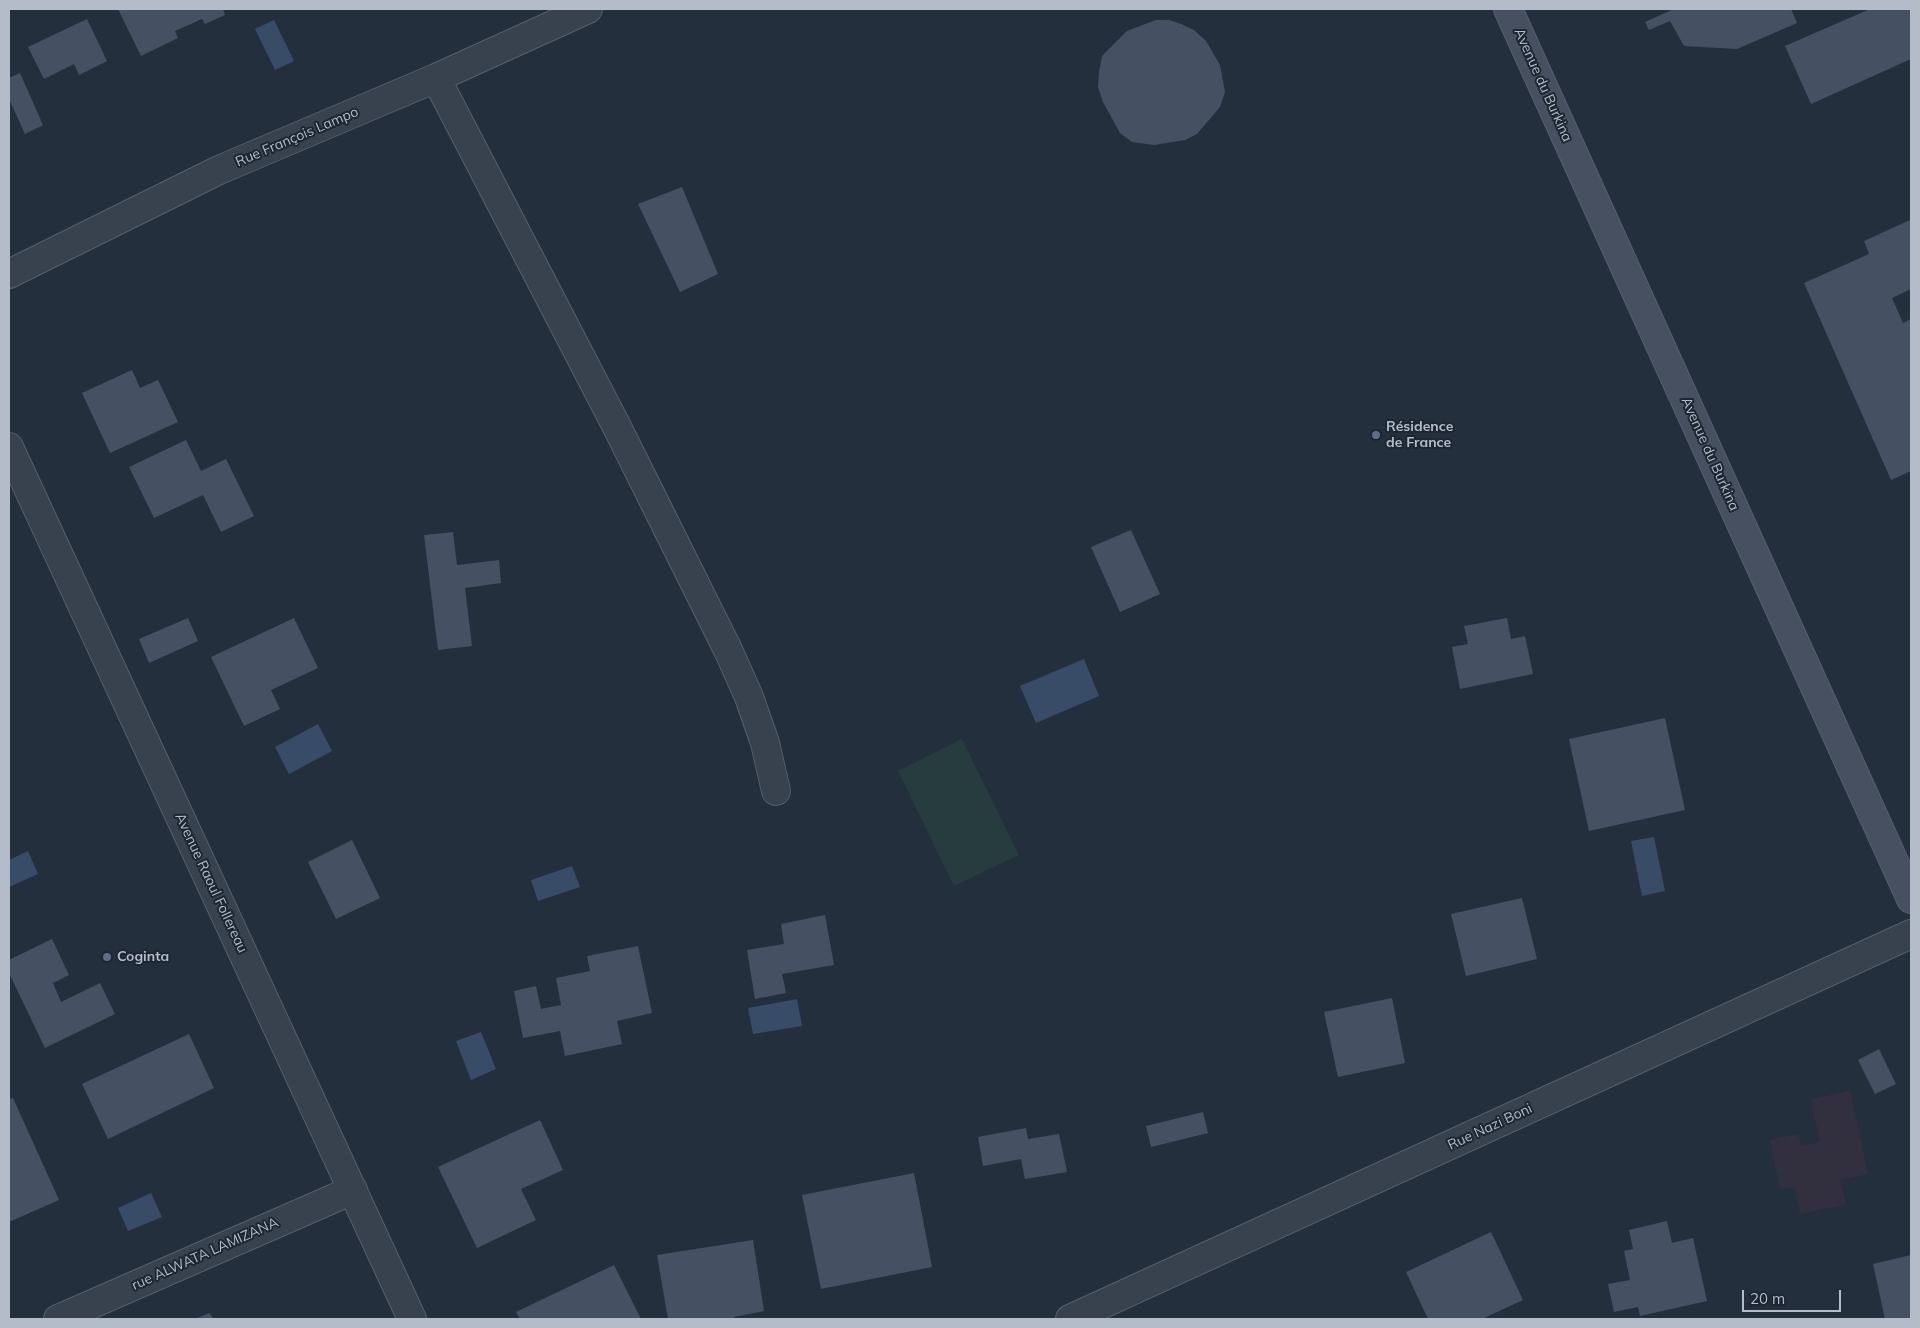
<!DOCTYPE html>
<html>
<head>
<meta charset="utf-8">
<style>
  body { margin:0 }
  #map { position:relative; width:1920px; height:1328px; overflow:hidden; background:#242f3e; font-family:Mulish,sans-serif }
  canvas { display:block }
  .frame { position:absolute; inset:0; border:10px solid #b4bcc9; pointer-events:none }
  .scale { position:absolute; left:1742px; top:1290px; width:99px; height:22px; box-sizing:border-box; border:2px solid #b4bcc9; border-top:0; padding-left:6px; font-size:15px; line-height:18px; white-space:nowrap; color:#b4bcc9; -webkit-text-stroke:4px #1d2633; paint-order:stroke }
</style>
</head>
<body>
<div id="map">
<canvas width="1920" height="1328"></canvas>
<div class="frame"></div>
<div class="scale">20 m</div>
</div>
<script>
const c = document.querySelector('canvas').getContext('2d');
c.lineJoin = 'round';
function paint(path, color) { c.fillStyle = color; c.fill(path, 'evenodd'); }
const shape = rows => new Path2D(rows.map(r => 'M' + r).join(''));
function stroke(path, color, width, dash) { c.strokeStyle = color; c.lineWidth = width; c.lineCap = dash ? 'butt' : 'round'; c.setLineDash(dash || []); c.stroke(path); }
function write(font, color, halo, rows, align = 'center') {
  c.font = font + ' Mulish,sans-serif'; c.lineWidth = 4; c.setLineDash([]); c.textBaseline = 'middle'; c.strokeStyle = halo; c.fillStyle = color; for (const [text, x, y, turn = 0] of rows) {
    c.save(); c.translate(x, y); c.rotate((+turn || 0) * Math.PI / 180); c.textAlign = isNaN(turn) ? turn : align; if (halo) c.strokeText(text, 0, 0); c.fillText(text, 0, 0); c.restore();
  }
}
const medical = shape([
  [1850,1091,1868,1174,1840,1180,1846,1204,1800,1214,1795,1187,1780,1189,1770,1140,1798,1134,1801,1146,1820,1142,1811,1099]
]);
const green = shape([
  [962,739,1019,855,954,886,898,771]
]);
const water = shape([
  [274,20,294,61,275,70,255,29],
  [1084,659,1099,696,1036,723,1020,686],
  [318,724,332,751,289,774,275,747],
  [1654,837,1665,891,1642,896,1631,841],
  [28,851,38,874,9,887,9,860],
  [572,866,580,887,538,901,531,880],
  [797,999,802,1026,753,1034,748,1008],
  [481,1032,496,1069,471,1080,456,1041],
  [151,1193,162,1217,128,1231,118,1208]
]);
const building = shape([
  [118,9,223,9,225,15,205,24,202,19,175,31,178,38,141,56],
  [1674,9,1791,9,1797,23,1737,49,1684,46,1670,21,1649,30,1645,22],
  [1870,9,1911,9,1911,59,1811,104,1785,46],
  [87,19,107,61,79,75,74,64,44,79,28,47],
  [1156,20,1169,20,1181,24,1194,30,1206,41,1220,65,1225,92,1220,107,1197,134,1185,140,1154,145,1132,142,1120,133,1103,102,1098,87,1099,72,1102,56,1127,31],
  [20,73,43,125,25,134,9,99,9,78],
  [682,187,718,274,680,292,638,204],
  [1910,220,1911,289,1892,298,1903,323,1911,319,1911,471,1891,480,1804,283,1869,254,1864,241],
  [132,370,140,388,158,380,178,422,110,453,82,393],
  [186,440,201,471,226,459,254,516,221,532,203,495,154,518,129,467],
  [1131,530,1160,594,1120,612,1091,547],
  [453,532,457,565,499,560,501,583,465,588,472,646,438,650,424,535],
  [188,618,198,641,149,663,139,639],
  [294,618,318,668,271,690,280,709,244,726,211,657],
  [1507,618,1511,639,1525,636,1533,674,1460,689,1452,647,1468,644,1464,626],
  [1665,718,1685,810,1589,831,1569,739],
  [352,840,380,898,336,919,308,862],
  [1522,898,1537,959,1466,976,1451,914],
  [825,915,834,965,782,974,786,993,755,999,747,950,784,944,781,924],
  [52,939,69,975,53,983,61,1002,100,983,115,1014,45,1048,9,973,9,960],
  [638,946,652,1013,617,1021,622,1044,565,1056,560,1031,523,1038,514,991,536,986,541,1009,561,1005,556,978,590,971,587,956],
  [1392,998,1405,1063,1338,1077,1324,1012],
  [189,1034,214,1088,108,1139,82,1084],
  [1879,1049,1896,1084,1875,1094,1858,1060],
  [13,1098,59,1200,9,1222,9,1099],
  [1203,1112,1208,1133,1151,1147,1146,1126],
  [540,1120,563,1170,521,1189,536,1220,477,1248,438,1167],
  [1026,1128,1028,1139,1059,1134,1067,1172,1025,1179,1021,1159,983,1166,978,1137],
  [914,1173,932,1267,821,1289,802,1195],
  [1667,1221,1672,1243,1693,1238,1707,1301,1640,1316,1638,1307,1614,1312,1608,1284,1630,1280,1624,1251,1633,1249,1629,1230],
  [1491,1232,1523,1300,1482,1319,1428,1319,1406,1272],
  [753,1240,764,1311,734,1317,735,1319,668,1319,657,1255],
  [1911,1255,1911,1319,1885,1319,1873,1264],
  [614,1265,641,1319,520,1319,516,1312],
  [209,1313,214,1319,195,1319]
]);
const minor = shape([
  [436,78,617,427,729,652,749,697,765,743,776,791],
  [9,274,219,170,436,78,588,9],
  [9,447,412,1319],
  [58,1319,353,1190],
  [1070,1319,1911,934]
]);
const secondary = shape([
  [1508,9,1911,899]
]);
const markers = [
  [1376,435,5,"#5c6f8a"],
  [107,957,5,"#5c6f8a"]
];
const streetNames = [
  ["Avenue du Burkina",1543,85,66],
  ["Rue François Lampo",297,137,-23],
  ["Avenue du Burkina",1710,454,66],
  ["Avenue Raoul Follereau",211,883,65],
  ["Rue Nazi Boni",1490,1127,-25],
  ["rue ALWATA LAMIZANA",205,1254,-24]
];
const poiNames = [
  ["Résidence",1386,427],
  ["de France",1386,443],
  ["Coginta",117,957]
];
paint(medical, '#32303f');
paint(green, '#263c3f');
paint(water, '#394c67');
paint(building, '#455162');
stroke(minor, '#565f6c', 30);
stroke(secondary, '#565f6c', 30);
stroke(minor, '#38414e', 28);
stroke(secondary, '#465061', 28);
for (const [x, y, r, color] of markers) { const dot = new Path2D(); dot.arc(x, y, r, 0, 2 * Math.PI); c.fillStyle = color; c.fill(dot); stroke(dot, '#1d2633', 2); }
write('14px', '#b4bcc9', '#1d2633', streetNames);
write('bold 14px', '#b4bcc9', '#1d2633', poiNames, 'left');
</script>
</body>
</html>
